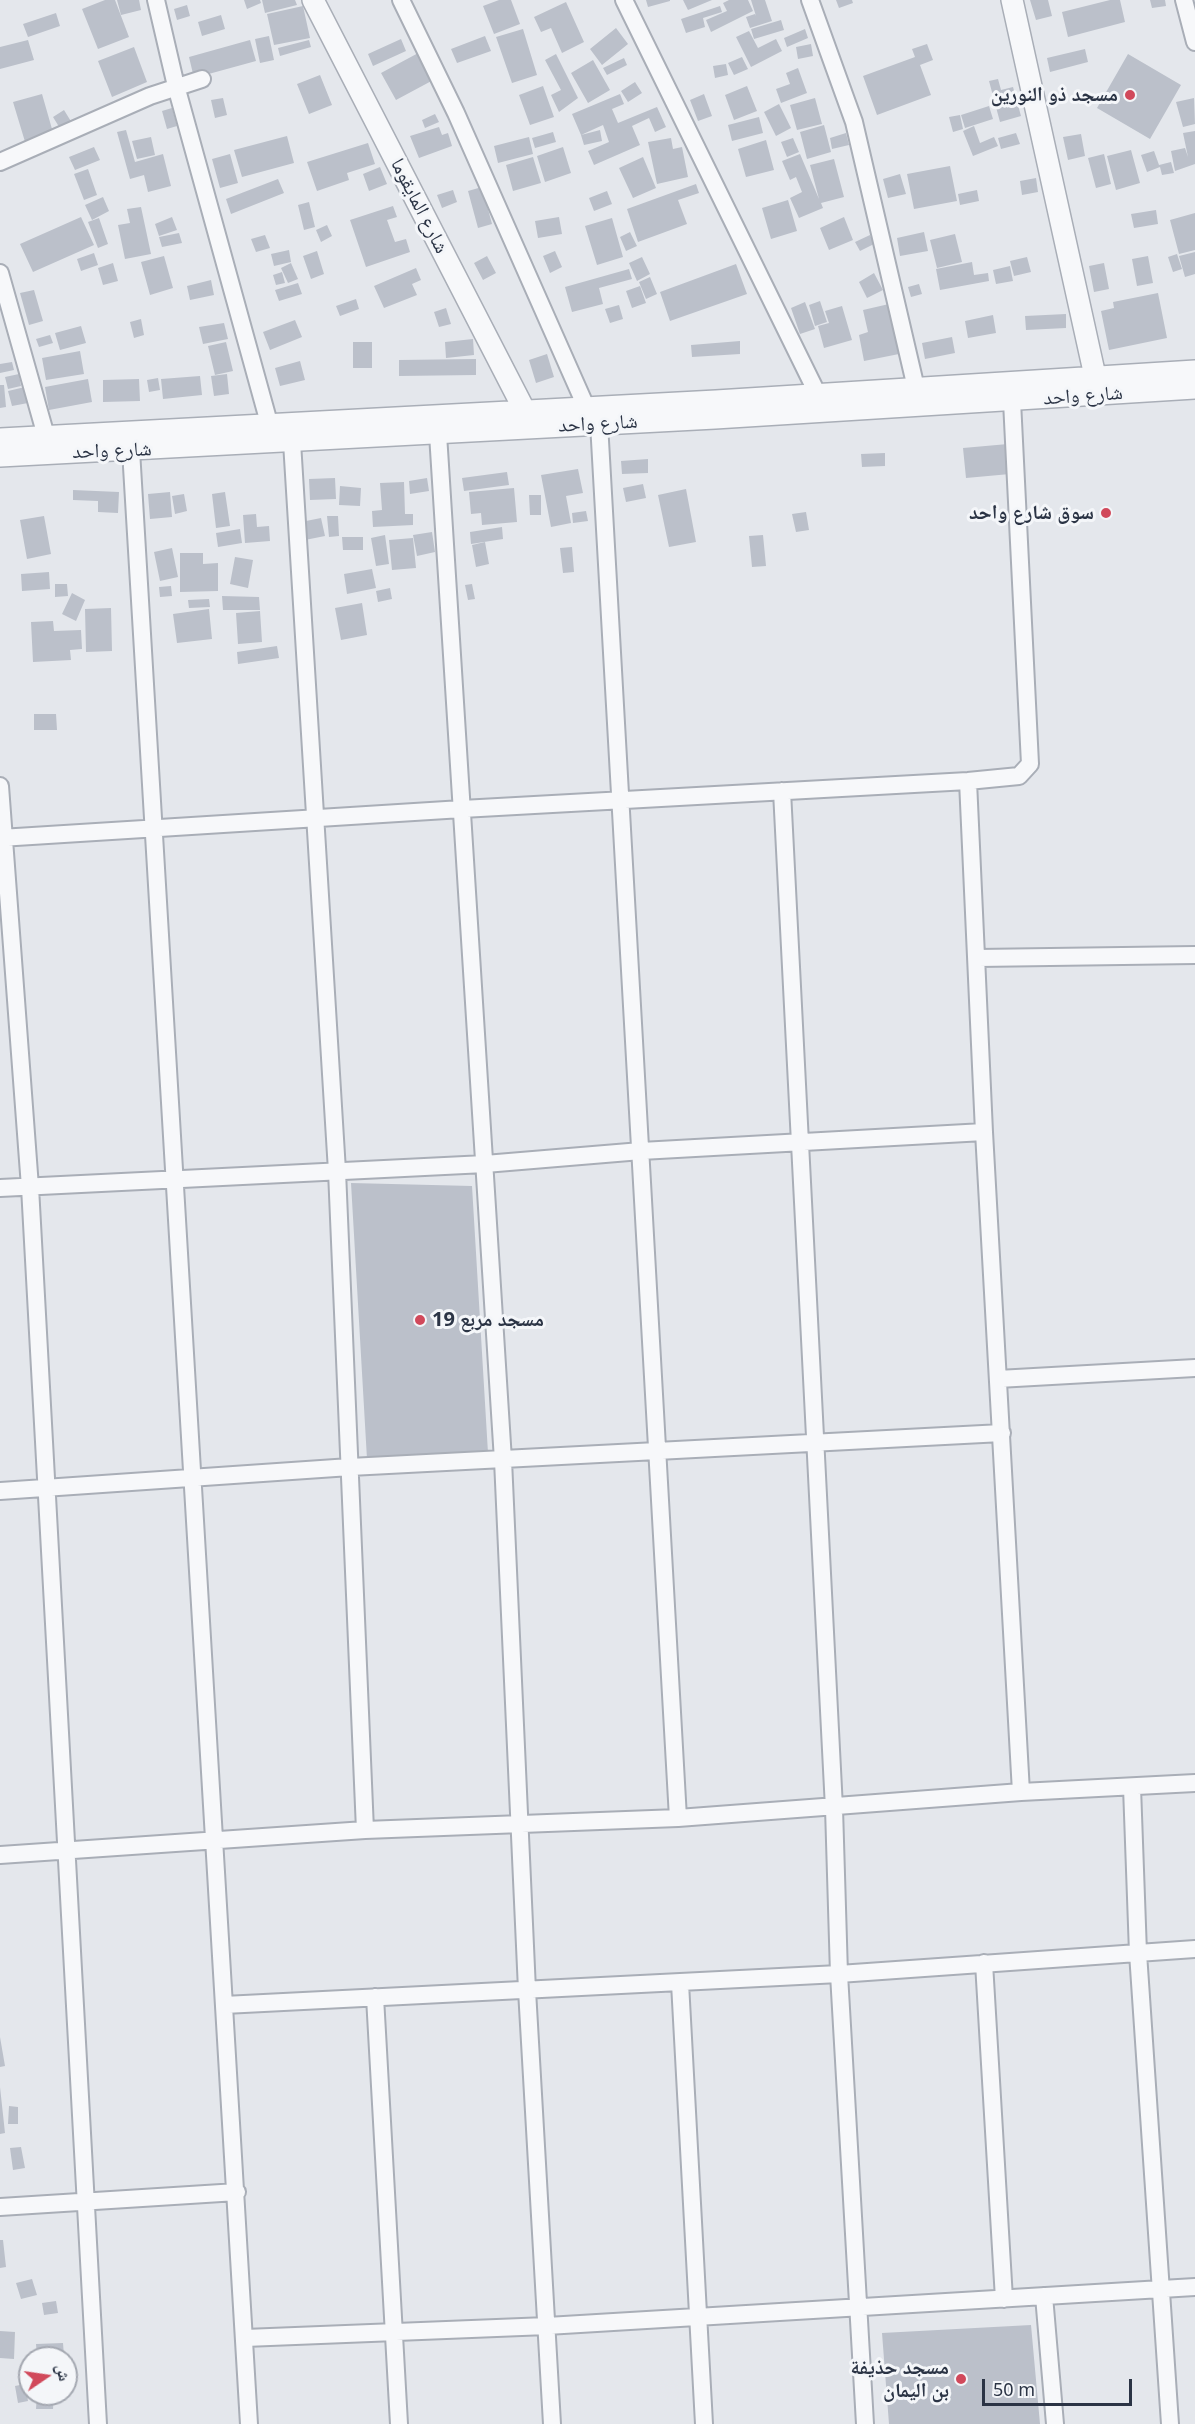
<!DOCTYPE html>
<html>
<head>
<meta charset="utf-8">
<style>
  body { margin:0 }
  #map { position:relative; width:1195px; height:2424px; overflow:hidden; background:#e4e7ec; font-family:"Noto Sans","Noto Naskh Arabic",sans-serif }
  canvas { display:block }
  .north { position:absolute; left:18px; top:2346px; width:60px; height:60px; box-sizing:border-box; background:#f4f6f9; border:2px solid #a4a8b1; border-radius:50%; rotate:77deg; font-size:16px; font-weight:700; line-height:24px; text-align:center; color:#2b3445 }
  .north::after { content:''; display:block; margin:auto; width:21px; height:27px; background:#d1495b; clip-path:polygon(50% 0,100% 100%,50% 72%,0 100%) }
  .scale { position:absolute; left:982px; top:2379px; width:150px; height:27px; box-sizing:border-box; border:3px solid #2b3445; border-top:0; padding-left:8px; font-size:18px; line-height:21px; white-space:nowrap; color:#2b3445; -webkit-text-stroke:4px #f4f6f9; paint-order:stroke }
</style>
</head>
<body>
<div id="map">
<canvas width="1195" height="2424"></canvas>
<div class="north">ش</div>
<div class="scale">50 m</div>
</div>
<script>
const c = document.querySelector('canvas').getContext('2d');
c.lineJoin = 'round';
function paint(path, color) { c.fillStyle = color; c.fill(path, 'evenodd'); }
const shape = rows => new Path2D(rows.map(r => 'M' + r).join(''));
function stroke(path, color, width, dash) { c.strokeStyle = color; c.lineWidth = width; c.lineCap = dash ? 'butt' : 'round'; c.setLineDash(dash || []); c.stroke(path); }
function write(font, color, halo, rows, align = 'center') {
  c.font = font + ' "Noto Sans","Noto Naskh Arabic",sans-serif'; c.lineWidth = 6; c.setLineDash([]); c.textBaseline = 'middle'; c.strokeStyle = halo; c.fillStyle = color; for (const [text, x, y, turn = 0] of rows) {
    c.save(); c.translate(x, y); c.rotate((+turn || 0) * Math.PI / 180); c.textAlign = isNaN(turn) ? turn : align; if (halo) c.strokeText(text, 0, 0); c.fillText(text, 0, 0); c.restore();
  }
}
const building = shape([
  [105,0,115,0,129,37,98,49,82,9],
  [117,0,139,0,141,10,121,15],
  [244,0,260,0,261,3,247,9],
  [262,0,295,0,297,5,265,13],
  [499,0,511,0,520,24,494,34,483,6],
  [646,0,670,0,670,1,648,7],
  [683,0,712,0,688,10],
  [729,0,748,0,753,11,711,32,706,20,727,11,723,3],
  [751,0,765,0,772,21,750,28,746,17,755,14,756,16],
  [836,0,852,0,853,3,839,8],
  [1030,0,1048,0,1052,16,1036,20],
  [1110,0,1120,0,1125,22,1068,37,1062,12],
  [1150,0,1165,0,1166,6,1152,8],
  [566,2,584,42,562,53,551,28,541,32,534,17],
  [187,5,190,16,177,20,174,9],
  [303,6,310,38,274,45,267,14],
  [720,6,722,12,703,18,705,27,686,33,681,19],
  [56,13,60,26,28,37,23,24],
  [221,15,225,29,202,36,198,22],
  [781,20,784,30,754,39,751,29],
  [616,28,628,44,602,65,590,49],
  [523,29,537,75,512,83,496,37],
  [805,29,808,38,787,47,784,38],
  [749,31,758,48,776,39,782,51,751,67,736,37],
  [269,36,274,60,260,63,255,39],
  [485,36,491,51,457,63,451,49],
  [401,39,406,51,373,66,368,54],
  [28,40,34,60,0,69,0,47],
  [250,40,256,61,194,78,189,57],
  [309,40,311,47,280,56,278,48],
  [811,44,813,56,798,59,796,47],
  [927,44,933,60,920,65,931,95,877,115,863,76,915,57,912,49],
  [134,47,147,82,112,97,98,61],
  [1085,49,1088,62,1050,72,1047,58],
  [422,51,437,78,396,100,381,73],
  [556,54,578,98,559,112,551,95,561,90,545,60],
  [1128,54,1181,85,1150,139,1097,108],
  [742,57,748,69,734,75,728,63],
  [624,58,627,65,607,75,603,68],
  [593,60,610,90,588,103,571,73],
  [726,64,728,75,715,78,713,66],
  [798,68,807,93,781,103,776,89,790,84,786,73],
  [320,75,332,105,309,114,297,84],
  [998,79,1001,90,1013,87,1021,116,1000,122,989,81],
  [635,82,642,93,628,102,621,91],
  [543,86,554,117,530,125,519,95],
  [747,86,757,111,734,120,725,95],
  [42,94,54,136,26,145,13,102],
  [620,94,624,104,612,109,618,123,657,107,666,127,655,132,649,118,632,126,640,145,594,165,588,151,609,142,603,125,581,135,572,114],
  [704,94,712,116,698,121,690,100],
  [223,98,227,115,215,118,211,100],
  [815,98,822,124,797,130,790,105],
  [1194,98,1195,124,1183,127,1176,102],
  [779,104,791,128,776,136,764,112],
  [989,106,993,119,965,128,961,115],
  [172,108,177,126,167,129,162,111],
  [64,110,72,123,61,130,53,117],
  [435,114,439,122,425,128,422,120],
  [960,115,963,129,953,132,949,117],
  [759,117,763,133,732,141,728,125],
  [824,125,831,152,807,159,800,132],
  [974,126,980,143,994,137,998,146,973,156,963,131],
  [439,127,442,135,448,133,452,146,419,158,410,136],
  [126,130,135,162,163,154,171,186,148,192,144,175,130,179,117,132],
  [600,130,602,141,584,145,581,135],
  [1195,131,1195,164,1175,171,1171,151,1185,148,1188,157,1183,133],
  [553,132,556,142,535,148,532,138],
  [846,133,849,145,832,149,830,138],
  [1016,133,1020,144,1001,149,998,138],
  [1081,134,1085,156,1068,160,1063,137],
  [287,136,294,163,242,177,234,150],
  [151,137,155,155,137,159,132,141],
  [529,137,533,154,498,163,494,146],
  [671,138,673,149,682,147,688,177,657,184,648,142],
  [793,138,799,152,787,157,781,142],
  [766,140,774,170,746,177,738,149],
  [368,143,375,164,347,173,349,180,317,191,307,162],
  [94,147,100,160,75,170,69,157],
  [563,147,571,173,545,182,537,156],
  [1131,150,1140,183,1116,190,1107,156],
  [1154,151,1159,165,1171,162,1174,173,1162,175,1160,167,1147,172,1141,155],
  [230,154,238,183,220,188,212,159],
  [800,154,819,199,810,165,834,159,844,197,821,203,823,208,799,218,790,198,802,192,796,177,790,180,782,161],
  [1104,154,1111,184,1096,188,1088,158],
  [533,157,541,183,513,191,506,165],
  [643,157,656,188,633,198,619,168],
  [950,166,957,201,914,209,907,174],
  [380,167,387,184,369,191,363,174],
  [88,169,97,195,84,200,74,174],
  [900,174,906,194,888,198,883,179],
  [1036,178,1038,192,1022,195,1020,181],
  [278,179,284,193,231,214,226,199],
  [696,184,699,193,678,200,687,224,638,242,627,209],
  [482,187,492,224,478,228,468,191],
  [453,190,457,202,442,208,437,195],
  [977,190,979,201,960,205,958,194],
  [607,191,612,204,594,211,589,198],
  [103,197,109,211,92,220,85,205],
  [788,200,797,231,771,239,762,208],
  [309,202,315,227,304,230,298,205],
  [393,206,397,217,387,220,395,242,406,239,410,252,366,267,350,220],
  [141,207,151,254,125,259,118,225,130,223,127,209],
  [1156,210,1158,224,1134,228,1131,214],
  [1195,213,1195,250,1179,254,1170,220],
  [81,217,94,245,33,272,20,244],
  [172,217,177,230,159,236,155,224],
  [559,217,562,234,538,238,535,221],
  [844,217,853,240,829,250,820,228],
  [99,218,108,244,98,248,88,222],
  [612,218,623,257,597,265,585,226],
  [327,225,332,236,321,242,316,230],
  [630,232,637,246,626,251,620,237],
  [924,232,928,251,900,256,897,238],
  [179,233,182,243,162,247,159,237],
  [955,234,962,262,937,268,930,240],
  [265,235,270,248,256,252,251,239],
  [870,235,874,244,860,251,855,242],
  [289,250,291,262,274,266,271,254],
  [317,251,324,274,311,279,303,256],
  [555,251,562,267,550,273,543,256],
  [1195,252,1195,274,1185,277,1179,256],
  [94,253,98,265,81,271,77,259],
  [1177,254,1182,269,1173,272,1168,257],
  [164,256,173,288,150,295,141,262],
  [487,256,496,273,483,280,474,263],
  [1148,256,1153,283,1137,286,1132,259],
  [642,257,650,274,637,281,629,263],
  [1027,257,1031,272,1014,276,1010,261],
  [972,262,974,275,988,273,989,281,940,290,936,269],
  [113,263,118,281,103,285,98,268],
  [291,263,298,279,288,283,281,268],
  [1104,263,1109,289,1094,292,1089,266],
  [736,264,747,294,670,321,660,292],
  [1010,266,1013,281,996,284,993,270],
  [416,268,421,280,412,284,417,295,384,308,374,286],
  [629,269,632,279,599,288,603,304,572,312,565,287],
  [282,272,285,283,276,285,273,275],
  [874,273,883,290,867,298,859,282],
  [650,277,657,294,646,299,639,282],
  [211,280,214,295,190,300,187,286],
  [298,283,302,294,279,301,275,290],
  [919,284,922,294,911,297,908,287],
  [640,286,646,303,632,308,626,291],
  [34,290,43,321,29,325,20,293],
  [1158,293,1167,338,1109,350,1101,311,1114,308,1113,302],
  [356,299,359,309,340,316,336,306],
  [820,301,827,322,815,326,809,305],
  [805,302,815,329,800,334,791,308],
  [889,304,899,354,864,361,859,335,868,332,863,310],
  [619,305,623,319,610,323,605,309],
  [842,306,852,340,824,348,818,326,829,323,825,311],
  [446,308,451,324,439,327,434,312],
  [1066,314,1066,328,1026,330,1025,316],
  [993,315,996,333,968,338,965,321],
  [141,319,144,335,134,338,130,322],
  [295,320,302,337,270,350,263,332],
  [224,323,228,339,203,344,199,327],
  [81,326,86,343,60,350,55,333],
  [50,335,53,343,39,347,36,339],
  [952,337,955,353,925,359,922,343],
  [473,339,474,355,446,358,445,342],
  [740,341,740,354,692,357,691,345],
  [226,342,233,371,215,375,208,346],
  [353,342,372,342,372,368,353,368],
  [80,351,84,374,46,380,42,358],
  [547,354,554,377,536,383,529,360],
  [476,359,476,375,399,376,399,360],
  [300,361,305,380,280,386,275,368],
  [12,362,14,370,0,373,0,364],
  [19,374,21,386,8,389,5,377],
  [227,374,229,394,214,396,211,376],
  [200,376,202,395,163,399,161,379],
  [158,378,160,390,149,392,147,380],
  [88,379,92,402,49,410,45,387],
  [139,379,140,401,103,402,103,380],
  [0,385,4,385,6,407,0,408],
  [25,387,28,403,12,406,8,391],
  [1008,444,1010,474,966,478,963,448],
  [885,453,885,466,862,467,861,454],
  [648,459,648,473,622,474,621,461],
  [578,469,583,493,566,496,571,523,551,527,541,475],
  [507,472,509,485,464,491,462,478],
  [335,478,336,499,310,500,309,479],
  [427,478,429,491,410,494,409,481],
  [404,482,405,514,413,514,413,525,373,527,372,511,382,510,380,483],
  [643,484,646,498,626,502,623,488],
  [340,486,361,488,360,506,339,505],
  [514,488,517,522,482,525,481,513,471,514,469,492],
  [686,489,696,542,669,547,658,495],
  [73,490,119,492,118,513,98,512,98,501,73,500],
  [170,492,172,517,150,519,148,494],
  [225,492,230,526,216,528,212,494],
  [184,494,187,511,175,514,172,496],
  [529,495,541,495,541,515,530,515],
  [586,511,588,521,573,523,572,513],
  [806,512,809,530,796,532,792,514],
  [256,514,257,527,269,526,270,541,245,543,243,515],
  [44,516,51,554,27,559,20,520],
  [327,516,338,516,339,536,329,537],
  [321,518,325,536,305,540,301,522],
  [502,527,503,539,471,544,470,532],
  [240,529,242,543,218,547,216,533],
  [432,532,435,552,417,556,413,535],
  [385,535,389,564,376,566,371,538],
  [763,535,766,566,752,567,749,536],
  [342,537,363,537,363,550,343,550],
  [413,538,416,568,392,570,389,540],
  [485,542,489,564,476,567,472,545],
  [572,547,574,572,563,573,560,548],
  [172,548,178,577,160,581,154,552],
  [180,553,203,553,203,564,218,563,218,591,180,592],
  [235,557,253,560,248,588,230,584],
  [372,569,376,588,347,594,344,574],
  [49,572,50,589,22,591,21,574],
  [55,584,67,584,68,596,55,597],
  [472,584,475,599,468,600,465,585],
  [171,586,172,596,160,597,159,587],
  [390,588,392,599,378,602,376,591],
  [72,593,85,600,76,621,62,614],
  [222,596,259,597,260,610,223,610],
  [209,599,210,607,189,608,188,600],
  [362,603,367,635,341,640,335,608],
  [111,608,112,651,86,652,85,609],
  [209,609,212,639,177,643,173,614],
  [260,611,262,642,238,644,236,613],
  [53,621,54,631,81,630,82,649,70,650,71,660,33,662,31,622],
  [277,646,279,658,238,664,237,652],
  [34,714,56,714,57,730,34,730],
  [351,1183,472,1186,488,1453,367,1459],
  [0,2037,5,2066,0,2067],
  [0,2087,5,2133,0,2134],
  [9,2106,18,2107,18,2124,8,2124],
  [21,2147,25,2168,13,2170,10,2148],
  [0,2240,3,2240,6,2267,0,2268],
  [32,2279,37,2295,21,2299,16,2283],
  [56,2301,58,2313,44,2315,42,2303],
  [1031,2325,1040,2424,889,2424,882,2333],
  [0,2331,15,2332,14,2359,0,2358],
  [63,2343,64,2356,37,2357,36,2344],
  [25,2384,28,2401,18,2403,15,2386],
  [37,2394,54,2394,53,2409,36,2409]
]);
const minor = shape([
  [156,0,176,86,269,423],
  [401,0,456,113,587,409,599,423,678,1818],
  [624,0,818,395],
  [810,0,854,122,916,388],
  [1184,0,1195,42],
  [0,162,150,96,202,79],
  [0,273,46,436],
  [438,434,503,1460,527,1990,552,2424],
  [292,442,337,1171,365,1830],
  [131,450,249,2424],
  [968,781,984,1132,1021,1792],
  [0,786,30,1187,98,2424],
  [782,791,834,1808,839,1974,865,2424],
  [0,838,462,809,968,781,1019,776,1030,764,1012,401],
  [978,958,1195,955],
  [0,1188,485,1164,641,1151,984,1132],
  [998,1379,1195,1368],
  [0,1491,350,1467,1002,1433],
  [1132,1787,1138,1953,1170,2424],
  [0,1855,365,1830,678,1818,1021,1792,1195,1783],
  [984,1963,1004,2299],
  [680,1983,704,2424],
  [375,1997,399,2424],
  [224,2005,839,1974,1195,1949],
  [0,2207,237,2192],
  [1044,2296,1055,2424],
  [245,2338,547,2326,1195,2287]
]);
const tertiary = shape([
  [313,0,530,421],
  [1012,0,1095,376],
  [0,439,716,401,1195,371],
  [0,456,715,418,1195,388]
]);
const markers = [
  [1130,95,6,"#d1495b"],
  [1106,513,6,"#d1495b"],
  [420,1320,6,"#d1495b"],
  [961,2379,6,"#d1495b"]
];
const poiNames = [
  ["مسجد ذو النورين",1118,95],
  ["سوق شارع واحد",1094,513],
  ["مسجد مربع 19",432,1320,"left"],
  ["مسجد حذيفة",949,2368],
  ["بن اليمان",949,2391]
];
const streetNames = [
  ["شارع المايقوما",419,206,63],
  ["شارع واحد",1083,396,-4],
  ["شارع واحد",598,424,-3],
  ["شارع واحد",112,451,-2]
];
paint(building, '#bbc0ca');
stroke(minor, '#a9aeb7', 20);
stroke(tertiary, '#a9aeb7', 24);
stroke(minor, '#f7f8fa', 16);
stroke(tertiary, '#f7f8fa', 21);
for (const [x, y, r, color] of markers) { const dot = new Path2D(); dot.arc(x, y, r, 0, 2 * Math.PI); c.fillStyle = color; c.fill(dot); stroke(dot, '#f4f6f9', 2); }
write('bold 20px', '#2b3445', '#f4f6f9', poiNames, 'right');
write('20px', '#2b3445', '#f4f6f9', streetNames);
</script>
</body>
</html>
